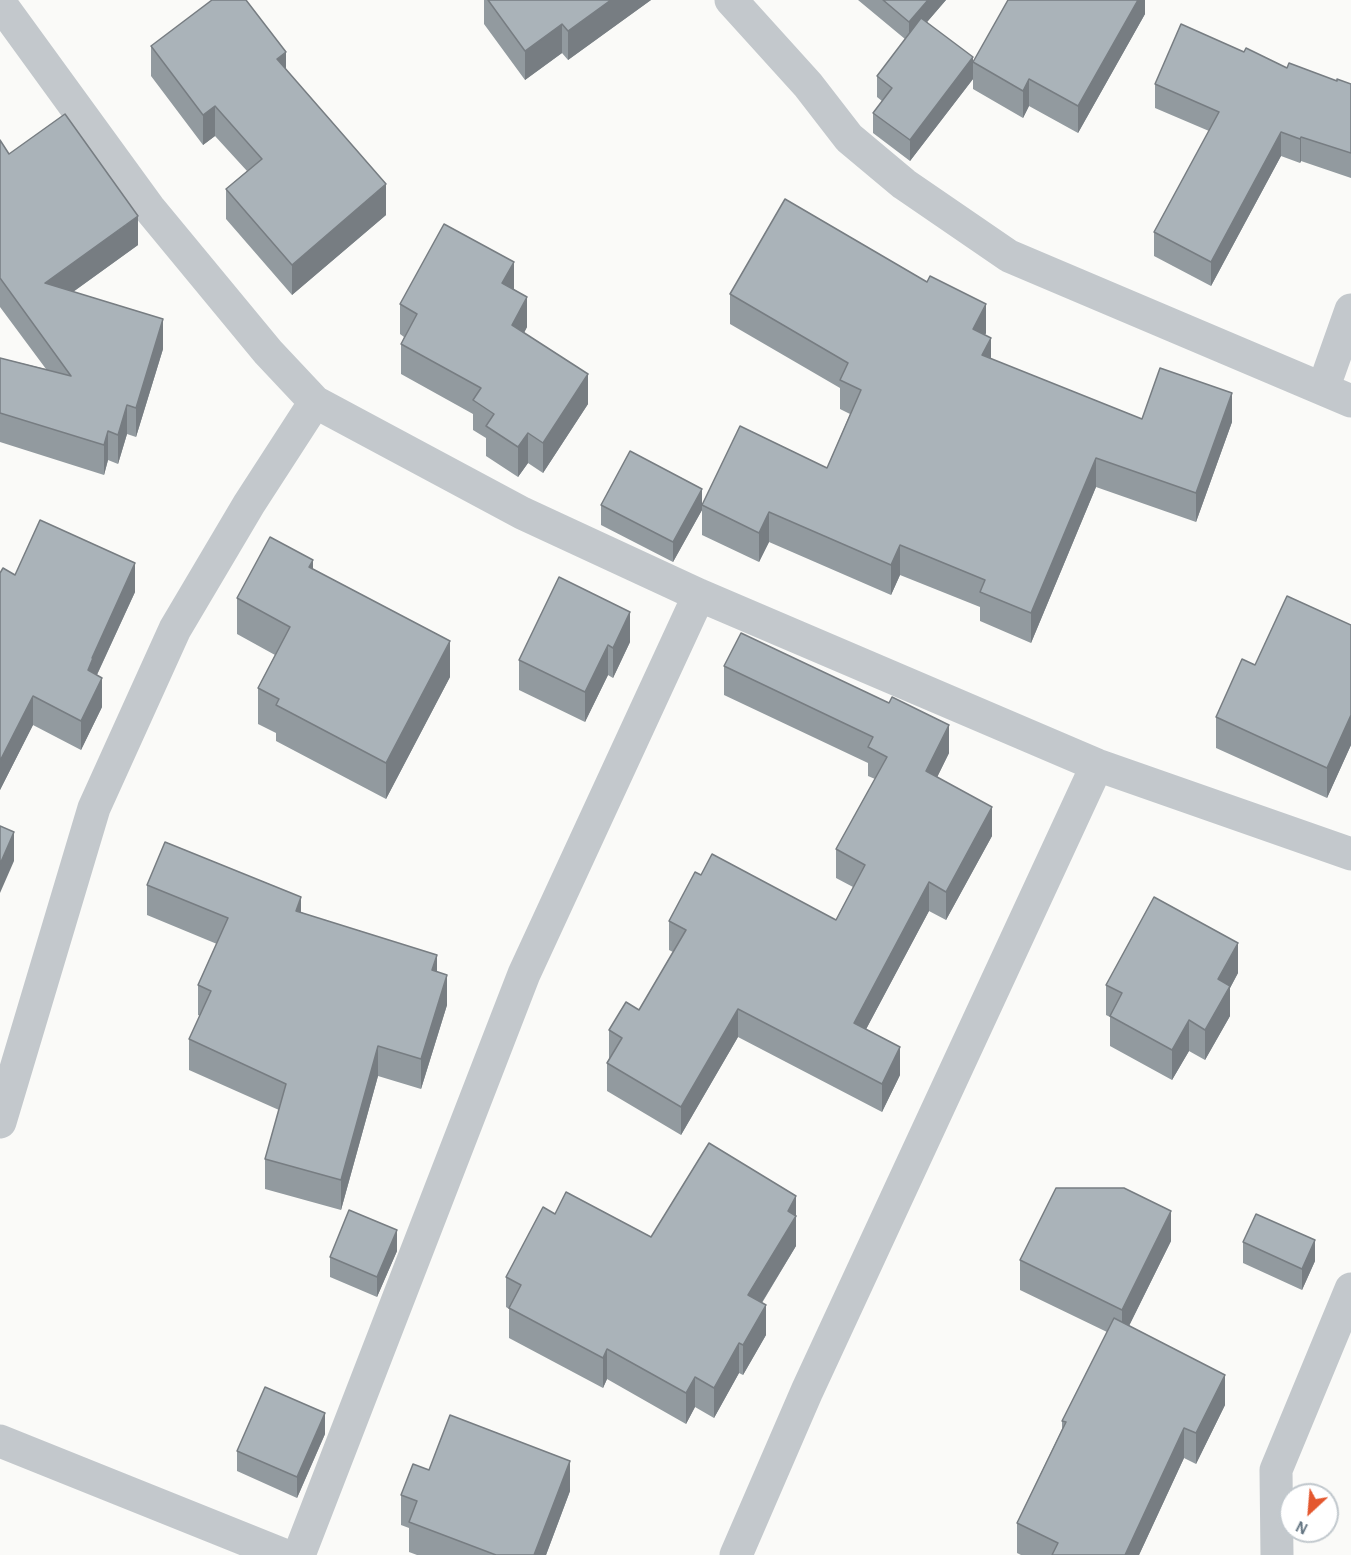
<!DOCTYPE html>
<html>
<head>
<meta charset="utf-8">
<style>
  body { margin:0 }
  #map { position:relative; width:1351px; height:1555px; overflow:hidden; background:#fafaf8; font-family:"Alegreya Sans",sans-serif }
  canvas { display:block }
  .north { position:absolute; left:1279px; top:1483px; width:60px; height:60px; box-sizing:border-box; background:#fff; border:2px solid #c1c8cd; border-radius:50%; rotate:206deg; font-size:16px; font-weight:700; line-height:24px; text-align:center; color:#657683 }
  .north::after { content:''; display:block; margin:auto; width:21px; height:27px; background:#e4572e; clip-path:polygon(50% 0,100% 100%,50% 72%,0 100%) }
</style>
</head>
<body>
<div id="map">
<canvas width="1351" height="1555"></canvas>
<div class="north">N</div>
</div>
<script>
const c = document.querySelector('canvas').getContext('2d');
c.lineJoin = 'round';
const shape = rows => new Path2D(rows.map(r => 'M' + r).join(''));
function stroke(path, color, width, dash) { c.strokeStyle = color; c.lineWidth = width; c.lineCap = dash ? 'butt' : 'round'; c.setLineDash(dash || []); c.stroke(path); }
function paint(path, color) { c.fillStyle = color; c.fill(path, 'evenodd'); }
const minor = shape([
  [731,0,808,85,849,138,904,184,1009,256,1351,401],
  [0,3,149,208,268,352,315,402,522,513,699,595,1097,765,1351,854],
  [1323,389,1351,310],
  [0,1122,94,808,175,629,249,504,315,402],
  [0,1441,284,1555],
  [299,1555,524,974,699,595],
  [736,1555,807,1391,1097,765],
  [1277,1555,1276,1470,1351,1289]
]);
const wall = shape([
  [484,0,651,0,568,60,562,53,525,80,484,24],
  [858,0,946,0,927,22,973,61,1145,0,1145,14,1078,133,1029,106,1023,118,973,89,973,79,910,161,873,133,873,113,882,101,877,97,877,76,905,39],
  [151,46,286,70,386,215,292,295,226,219,226,189,247,171,215,136,203,145,151,76],
  [1244,52,1287,68,1337,81,1351,84,1351,178,1301,161,1300,163,1281,156,1211,286,1154,256,1154,232,1209,131,1155,108,1155,84],
  [0,140,9,154,138,245,73,292,163,349,136,437,127,434,118,464,108,460,104,475,0,442,0,358,46,369,0,307],
  [514,289,527,327,524,333,588,404,543,473,528,463,518,477,486,456,486,438,473,430,473,414,401,374,401,344,404,337,400,334,400,304],
  [730,294,986,333,985,335,991,359,1142,419,1232,422,1196,522,1096,487,1031,643,980,621,980,607,900,575,891,595,769,542,759,562,702,535,702,505,827,468,850,414,840,409,840,388,730,324],
  [601,505,702,510,673,562,601,525],
  [313,570,450,677,386,799,276,741,276,733,258,724,258,688,275,655,237,634,237,598],
  [0,573,15,575,135,592,97,675,102,707,81,750,33,725,0,790],
  [1351,625,1351,745,1327,798,1216,748,1216,717,1255,665],
  [630,642,613,678,608,675,585,722,519,690,519,660],
  [724,666,949,753,937,777,992,836,946,920,929,911,866,1029,900,1075,882,1112,738,1037,681,1135,607,1091,607,1063,609,1059,609,1030,639,1010,673,952,669,950,669,921,701,875,836,920,853,887,836,878,836,849,875,779,868,776,868,763,724,695],
  [147,885,301,912,437,971,447,1005,421,1089,378,1076,341,1210,265,1189,265,1159,279,1110,189,1070,189,1039,200,1016,198,1015,198,985,217,944,147,915],
  [1238,973,1230,988,1230,1016,1205,1060,1189,1051,1172,1080,1110,1046,1110,1017,1106,1015,1106,985],
  [796,1196,796,1246,762,1303,766,1335,743,1375,739,1373,714,1418,695,1407,686,1424,607,1379,603,1388,509,1338,509,1309,506,1307,506,1277,555,1214,651,1237],
  [1171,1241,1129,1326,1225,1405,1196,1464,1184,1458,1139,1555,1021,1555,1017,1553,1017,1523,1062,1429,1062,1421,1107,1332,1020,1290,1020,1260],
  [1243,1242,1315,1261,1302,1290,1243,1263],
  [397,1251,377,1297,330,1277,330,1257],
  [325,1434,297,1498,237,1471,237,1451],
  [429,1470,570,1491,546,1555,417,1555,409,1552,409,1528,401,1525,401,1495]
]);
const shadedWall = shape([
  [611,0,651,0,568,60,568,31],
  [928,0,946,0,909,43,909,22],
  [1138,0,1145,0,1145,14,1078,133,1078,106],
  [562,24,562,53,525,80,525,51],
  [286,52,286,83,277,59],
  [973,57,973,79,910,161,910,140],
  [1029,79,1029,106,1023,118,1023,91],
  [215,106,215,136,203,145,203,115],
  [1281,132,1281,156,1211,286,1211,262],
  [1301,137,1301,161,1300,163,1300,139],
  [386,184,386,215,292,295,292,265],
  [138,216,138,245,45,312,45,283],
  [514,262,514,292,502,283],
  [527,297,527,327,512,355,512,325],
  [986,304,986,333,973,359,973,329],
  [163,319,163,349,136,437,136,408],
  [991,338,991,368,982,355],
  [588,374,588,404,543,473,543,443],
  [1232,393,1232,422,1196,522,1196,493],
  [127,405,127,434,118,464,118,435],
  [108,431,108,460,104,475,104,445],
  [528,433,528,463,518,477,518,447],
  [1096,458,1096,487,1031,643,1031,613],
  [702,489,702,510,673,562,673,542],
  [769,512,769,542,759,562,759,533],
  [900,545,900,575,891,595,891,565],
  [313,560,313,596,309,567],
  [135,563,135,592,93,683,88,670,92,658],
  [630,612,630,642,613,678,613,648],
  [450,641,450,677,386,799,386,763],
  [608,645,608,675,585,722,585,692],
  [102,678,102,707,81,750,81,721],
  [33,696,33,725,0,790,0,761],
  [1351,715,1351,745,1327,798,1327,768],
  [949,725,949,753,926,800,926,771],
  [992,807,992,836,946,920,946,892],
  [14,832,14,861,0,893,0,864],
  [929,882,929,911,854,1052,854,1023],
  [301,897,301,927,296,911],
  [1238,943,1238,973,1230,988,1230,1016,1205,1060,1205,1030,1218,979],
  [437,955,437,985,432,970],
  [447,975,447,1005,421,1089,421,1059],
  [738,1009,738,1037,681,1135,681,1107],
  [1189,1020,1189,1051,1172,1080,1172,1050],
  [378,1046,378,1076,341,1210,341,1180],
  [900,1047,900,1075,882,1112,882,1084],
  [796,1196,796,1246,748,1325,748,1295,788,1211],
  [1171,1211,1171,1241,1122,1340,1122,1310],
  [397,1230,397,1251,377,1297,377,1277],
  [1315,1240,1315,1261,1302,1290,1302,1269],
  [766,1305,766,1335,743,1375,743,1345],
  [739,1343,739,1373,714,1418,714,1388],
  [607,1349,607,1379,603,1388,603,1358],
  [1225,1375,1225,1405,1196,1464,1196,1433],
  [695,1377,695,1407,686,1424,686,1393],
  [325,1413,325,1434,297,1498,297,1477],
  [1184,1428,1184,1458,1139,1555,1125,1555],
  [570,1461,570,1491,546,1555,534,1555]
]);
const building = shape([
  [212,0,246,0,286,52,277,59,386,184,292,265,226,189,262,159,215,106,203,115,151,46,212,0],
  [488,0,611,0,568,31,562,24,525,51,488,0],
  [883,0,928,0,909,22,883,0],
  [1008,0,1138,0,1078,106,1029,79,1023,91,973,62,1008,0],
  [921,18,973,57,910,140,873,113,892,88,877,76,921,18],
  [1181,24,1244,52,1246,48,1287,68,1289,63,1337,81,1337,79,1351,84,1351,153,1301,137,1300,139,1281,132,1211,262,1154,232,1219,112,1155,84,1181,24],
  [65,114,138,216,45,283,163,319,136,408,127,405,118,435,108,431,104,445,0,413,0,358,71,376,0,278,0,140,9,154,65,114],
  [785,199,927,282,930,276,986,304,973,329,991,338,982,355,1142,419,1160,368,1232,393,1196,493,1096,458,1031,613,980,592,985,580,900,545,891,565,769,512,759,533,702,505,740,426,827,468,861,390,840,380,848,363,730,294,785,199],
  [444,224,514,262,502,283,527,297,512,325,588,374,543,443,528,433,518,447,486,426,494,414,473,400,481,388,401,344,417,314,400,304,444,224],
  [630,451,702,489,673,542,601,505,630,451],
  [40,520,135,563,92,658,93,658,88,670,102,678,81,721,33,696,0,761,0,573,3,568,15,575,40,520],
  [270,537,313,560,309,567,450,641,386,763,276,705,279,699,258,688,290,627,237,598,270,537],
  [559,577,630,612,613,648,608,645,585,692,519,660,559,577],
  [1287,596,1351,625,1351,715,1327,768,1216,717,1242,659,1255,665,1287,596],
  [741,633,889,703,892,697,949,725,926,771,992,807,946,892,929,882,854,1023,900,1047,882,1084,738,1009,681,1107,607,1063,622,1038,609,1030,626,1002,639,1010,686,930,669,921,695,872,701,875,712,854,836,920,865,865,836,849,887,757,868,747,873,737,724,666,741,633],
  [0,826,14,832,0,864,0,826],
  [165,842,301,897,296,911,437,955,432,970,447,975,421,1059,378,1046,341,1180,265,1159,286,1084,189,1039,211,991,198,985,228,918,147,885,165,842],
  [1154,897,1238,943,1218,979,1230,986,1205,1030,1189,1020,1172,1050,1110,1016,1122,993,1106,985,1154,897],
  [709,1143,796,1196,788,1211,796,1216,748,1295,766,1305,743,1345,739,1343,714,1388,695,1377,686,1393,607,1349,603,1358,509,1308,521,1285,506,1277,543,1207,555,1214,566,1192,651,1237,709,1143],
  [1056,1188,1124,1188,1171,1211,1122,1310,1020,1260,1056,1188],
  [349,1210,397,1230,377,1277,330,1257,349,1210],
  [1256,1214,1315,1240,1302,1269,1243,1242,1256,1214],
  [1114,1318,1225,1375,1196,1433,1184,1428,1125,1555,1052,1555,1058,1543,1017,1523,1066,1422,1062,1421,1114,1318],
  [265,1387,325,1413,297,1477,237,1451,265,1387],
  [450,1415,570,1461,534,1555,496,1555,409,1522,417,1501,401,1495,413,1464,429,1470,450,1415]
]);
stroke(minor, '#c3c8cc', 33);
paint(wall, '#929a9f');
paint(shadedWall, '#777d82');
paint(building, '#aab3b9');
stroke(building, '#777d82', 1.5);
</script>
</body>
</html>
